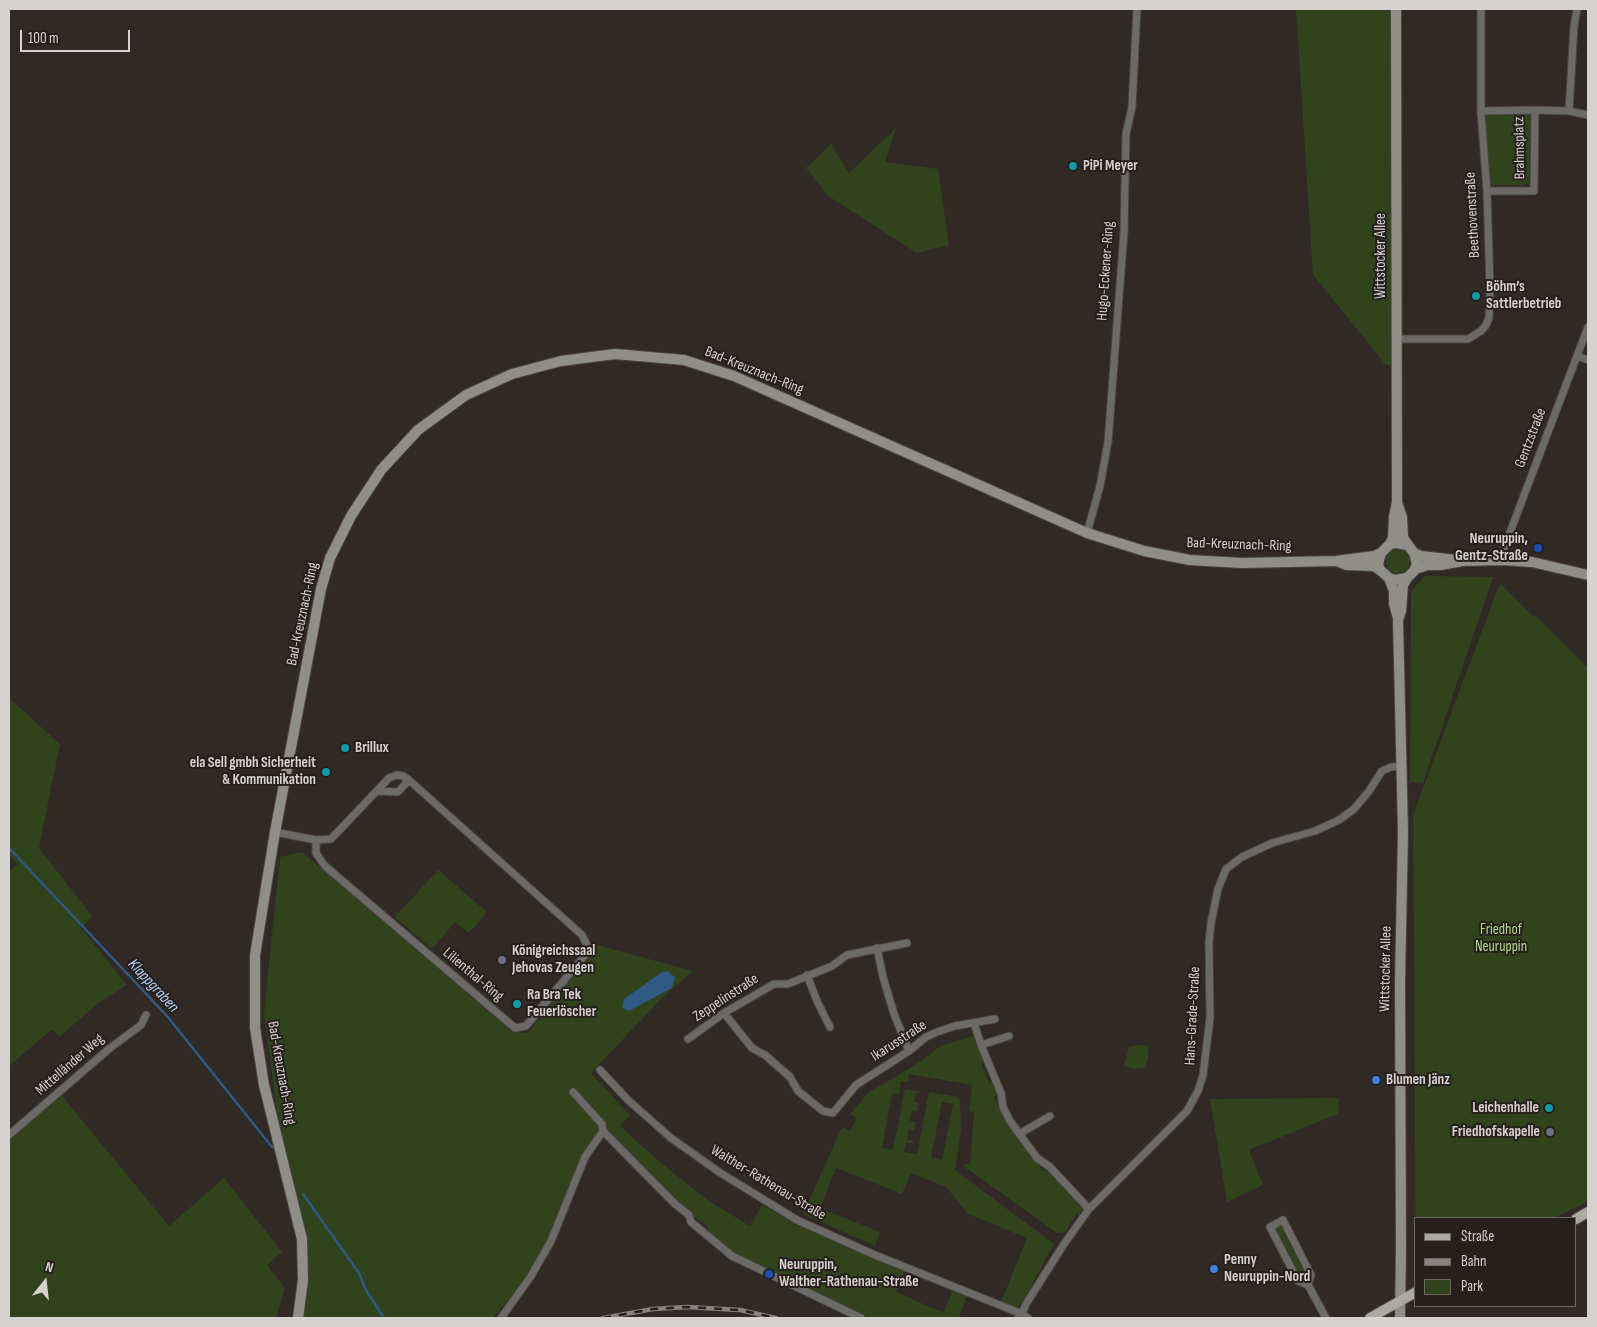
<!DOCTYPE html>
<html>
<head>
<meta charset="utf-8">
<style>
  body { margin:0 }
  #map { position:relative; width:1597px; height:1327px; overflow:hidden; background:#302925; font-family:"Sofia Sans Condensed",sans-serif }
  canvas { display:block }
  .frame { position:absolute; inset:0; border:10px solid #d6d2cf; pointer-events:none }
  .legend { position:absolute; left:1414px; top:1217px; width:162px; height:90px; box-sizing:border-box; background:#261f1c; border:1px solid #6c6764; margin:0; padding:6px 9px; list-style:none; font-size:15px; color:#d6d2cf }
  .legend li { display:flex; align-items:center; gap:10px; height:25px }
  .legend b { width:25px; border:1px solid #6c6764 }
  .north { position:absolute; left:20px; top:1257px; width:50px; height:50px; -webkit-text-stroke:4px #261f1c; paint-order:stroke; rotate:16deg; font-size:14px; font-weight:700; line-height:20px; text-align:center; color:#d6d2cf }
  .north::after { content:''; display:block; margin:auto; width:18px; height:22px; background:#d6d2cf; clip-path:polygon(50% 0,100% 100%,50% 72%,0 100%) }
  .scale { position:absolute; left:20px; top:30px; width:110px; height:22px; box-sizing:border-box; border:2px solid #d6d2cf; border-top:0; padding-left:6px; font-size:15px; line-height:18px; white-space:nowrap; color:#d6d2cf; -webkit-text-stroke:4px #261f1c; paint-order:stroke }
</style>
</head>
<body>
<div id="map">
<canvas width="1597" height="1327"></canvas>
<div class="frame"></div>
<ul class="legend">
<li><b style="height:6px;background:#adaaa3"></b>Straße</li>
<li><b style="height:6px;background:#898380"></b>Bahn</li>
<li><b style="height:14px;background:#30431d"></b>Park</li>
</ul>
<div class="north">N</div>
<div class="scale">100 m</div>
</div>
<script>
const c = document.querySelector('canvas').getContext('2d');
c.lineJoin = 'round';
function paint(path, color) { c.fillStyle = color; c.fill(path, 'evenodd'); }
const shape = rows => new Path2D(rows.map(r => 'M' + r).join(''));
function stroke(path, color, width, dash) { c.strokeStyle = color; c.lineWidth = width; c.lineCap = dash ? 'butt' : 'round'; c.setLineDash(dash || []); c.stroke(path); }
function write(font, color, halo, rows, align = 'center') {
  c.font = font + ' "Sofia Sans Condensed",sans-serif'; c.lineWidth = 4; c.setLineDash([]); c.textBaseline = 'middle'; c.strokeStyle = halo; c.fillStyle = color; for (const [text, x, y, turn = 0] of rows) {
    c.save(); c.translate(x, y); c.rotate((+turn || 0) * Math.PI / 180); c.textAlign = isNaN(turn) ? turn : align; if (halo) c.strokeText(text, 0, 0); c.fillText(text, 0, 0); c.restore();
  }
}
const green = shape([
  [1296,9,1392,9,1393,365,1386,365,1313,275],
  [1488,113,1530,114,1532,117,1531,178,1529,183,1524,185,1493,185,1489,182,1484,117],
  [896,128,885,162,938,169,949,245,917,253,828,196,806,168,831,144,849,173],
  '1386 561a12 12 0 1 1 24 0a12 12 0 1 1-24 0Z',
  [1425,576,1493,577,1423,783,1410,782,1411,591],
  [1500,583,1533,616,1535,615,1588,668,1588,1202,1554,1218,1416,1218,1416,1273,1413,815],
  [9,698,60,744,39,848,92,916,81,928,127,985,101,1001,59,1037,52,1029,9,1066,9,871,17,864,9,855],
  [302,852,512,1032,528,1033,597,945,693,971,661,999,591,1073,630,1115,620,1126,661,1163,709,1201,750,1226,762,1205,797,1225,904,1271,896,1292,937,1310,944,1312,953,1289,967,1295,959,1318,869,1318,779,1276,732,1251,707,1231,708,1227,677,1203,607,1129,605,1123,599,1125,599,1131,545,1247,513,1294,493,1318,300,1318,306,1271,280,1135,264,1012,280,857],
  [667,971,672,988,629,1011,625,1010,624,999,662,972],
  [438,870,487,912,469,933,455,922,432,949,395,917],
  [973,1036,983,1062,982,1065,989,1082,993,1083,998,1094,994,1097,1015,1135,1043,1171,1048,1168,1080,1203,1083,1208,1080,1215,1077,1214,1064,1233,1057,1233,965,1167,963,1164,970,1164,974,1112,969,1111,972,1085,909,1074,908,1082,901,1081,899,1094,892,1093,882,1148,893,1150,905,1089,921,1092,920,1093,916,1093,914,1102,919,1103,917,1112,912,1111,910,1121,916,1122,914,1131,909,1130,907,1140,913,1141,912,1143,906,1142,904,1152,917,1154,929,1092,958,1097,960,1100,961,1130,955,1170,1054,1244,1023,1301,1015,1309,1001,1302,1027,1238,968,1214,946,1187,911,1173,902,1194,836,1168,820,1208,880,1232,875,1246,803,1214,842,1127,850,1131,857,1118,850,1114,868,1093,923,1060,940,1046],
  [942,1102,953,1104,942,1160,931,1157],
  [1137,1045,1148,1046,1148,1059,1144,1068,1134,1069,1124,1066,1129,1047],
  [62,1096,169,1226,224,1178,282,1252,267,1265,285,1288,276,1318,9,1318,9,1138],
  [1339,1098,1338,1114,1249,1150,1263,1185,1227,1202,1210,1099],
  [1281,1226,1306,1275,1306,1279,1304,1280,1300,1278,1275,1229]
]);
const water = shape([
  [667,971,675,977,672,988,629,1011,622,1008,624,999,662,972]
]);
const stream = shape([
  [9,848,167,1016,272,1147],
  [303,1194,359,1273,366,1290,384,1318]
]);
const street = shape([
  [1535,110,1569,111,1588,115],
  [1481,111,1535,110,1534,191,1487,191],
  [1569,111,1574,26,1577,9],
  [1397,339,1468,339,1481,331,1486,325,1489,318,1490,289,1487,191,1481,113,1481,9],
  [1577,356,1588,360],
  [1087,533,1100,486,1108,442,1124,232,1126,134,1132,107,1137,9],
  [1502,560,1504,548,1588,327],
  [378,791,398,792,409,780],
  [275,832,316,840,331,839,389,778,397,775,403,776,409,780,582,935,587,945,586,954,526,1026,515,1028,325,866,316,853,316,840],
  [877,948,883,977,894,1014,909,1051],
  [807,975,817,1001,830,1027],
  [724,1013,752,1048,765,1055,790,1077,798,1091,823,1111,833,1113,856,1085,909,1051,926,1037,937,1032,955,1026,995,1019],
  [974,1023,981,1045,1001,1093,1003,1107,1010,1121,1037,1158,1050,1167,1089,1209],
  [688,1039,724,1013,774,984,788,984,832,966,847,955,907,943],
  [981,1045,1009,1036],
  [600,1070,628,1100,671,1138,719,1172,797,1220,875,1255,1022,1314,1028,1318],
  [573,1092,602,1124,603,1131,675,1204,689,1215,691,1222,732,1256,861,1318],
  [1019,1134,1050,1116],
  [9,1135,110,1048,141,1025,146,1015],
  [1308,1285,1298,1281,1270,1227,1283,1220,1311,1275,1308,1285,1326,1318],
  [501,1318,531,1276,551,1241,585,1157,603,1131],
  [1018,1318,1022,1314,1026,1304,1064,1244,1089,1209,1187,1111,1198,1091,1203,1075,1210,1018,1209,942,1211,923,1218,889,1226,869,1242,857,1272,843,1315,831,1339,820,1354,809,1369,791,1382,771,1391,767,1402,766]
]);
const secondary = shape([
  [1397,503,1402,517,1403,538,1408,545],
  [1390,544,1393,538,1394,517,1397,502,1396,9],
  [1414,553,1417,564,1414,571,1407,578,1395,580,1389,578,1380,570,1378,564,1381,553,1390,544,1396,543,1408,545,1414,553,1421,556,1456,560],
  [1339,562,1346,565,1374,566,1380,570],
  [1415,569,1428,565,1441,565,1462,561,1502,560,1532,562,1588,575],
  [1389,578,1394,591,1394,604,1398,618],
  [298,1318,303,1280,302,1239,264,1085,255,1028,255,955,275,832,321,589,330,558,351,516,381,470,418,430,466,395,512,374,561,361,615,354,684,360,734,376,1087,533,1144,551,1190,560,1242,563,1336,561,1374,556,1381,553],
  [1400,1318,1401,1249,1400,982,1403,832,1398,620,1401,611,1403,585,1407,578]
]);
const primary = shape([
  [1576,1219,1588,1212],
  [1370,1318,1416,1292]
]);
const rail = shape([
  [603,1318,653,1309,687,1307,740,1310,776,1318]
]);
const markers = [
  [1073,166,5,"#0f9aa8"],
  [1476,296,5,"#0f9aa8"],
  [1538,548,5,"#1a4fb4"],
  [345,748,5,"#0f9aa8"],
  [326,772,5,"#0f9aa8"],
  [502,960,5,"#6b7280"],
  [517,1004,5,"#0f9aa8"],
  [1376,1080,5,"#3f7fe0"],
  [1549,1108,5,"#0f9aa8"],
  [1550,1132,5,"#6b7280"],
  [1214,1269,5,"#3f7fe0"],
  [769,1274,5,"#1a4fb4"]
];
const streetNames = [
  ["Brahmsplatz",1520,148,-91],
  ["Beethovenstraße",1473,215,-93],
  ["Wittstocker Allee",1381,256,-90],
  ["Hugo-Eckener-Ring",1106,271,-86],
  ["Bad-Kreuznach-Ring",754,371,22],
  ["Gentzstraße",1531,438,-69],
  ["Bad-Kreuznach-Ring",1239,545,2],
  ["Bad-Kreuznach-Ring",303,614,-78],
  ["Wittstocker Allee",1386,969,-89],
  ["Lilienthal-Ring",473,975,40],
  ["Zeppelinstraße",726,998,-33],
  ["Hans-Grade-Straße",1193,1016,-87],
  ["Ikarusstraße",899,1041,-33],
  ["Mittelländer Weg",70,1065,-41],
  ["Bad-Kreuznach-Ring",281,1073,80],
  ["Walther-Rathenau-Straße",768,1183,31]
];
const poiNames = [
  ["PiPi Meyer",1083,166],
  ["Böhm’s",1486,287],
  ["Sattlerbetrieb",1486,304],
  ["Neuruppin,",1528,539,"right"],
  ["Gentz-Straße",1528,556,"right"],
  ["Brillux",355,748],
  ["ela Sell gmbh Sicherheit",316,763,"right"],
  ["& Kommunikation",316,780,"right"],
  ["Königreichssaal",512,951],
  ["Jehovas Zeugen",512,968],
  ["Ra Bra Tek",527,995],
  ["Feuerlöscher",527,1012],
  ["Blumen Jänz",1386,1080],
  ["Leichenhalle",1539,1108,"right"],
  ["Friedhofskapelle",1540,1132,"right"],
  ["Penny",1224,1260],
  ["Neuruppin-Nord",1224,1277],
  ["Neuruppin,",779,1265],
  ["Walther-Rathenau-Straße",779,1282]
];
const parkNames = [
  ["Friedhof",1501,930],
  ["Neuruppin",1501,947]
];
const waterNames = [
  ["Klappgraben",153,986,47]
];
paint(green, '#30431d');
paint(water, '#305984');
stroke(stream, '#305984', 2.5);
stroke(street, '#4b4440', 9);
stroke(secondary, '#4b4440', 12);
stroke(primary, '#4b4440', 12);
stroke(street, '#6c6a67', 7);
stroke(secondary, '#908e89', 10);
stroke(primary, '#adaaa3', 10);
stroke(rail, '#898380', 4.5);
stroke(rail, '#261f1c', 2.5, [8]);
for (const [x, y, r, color] of markers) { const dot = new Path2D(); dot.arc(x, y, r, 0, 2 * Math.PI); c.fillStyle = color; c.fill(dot); stroke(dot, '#261f1c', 2); }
write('15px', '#d6d2cf', '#261f1c', streetNames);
write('bold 15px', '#d6d2cf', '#261f1c', poiNames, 'left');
write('15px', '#b0da8b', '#261f1c', parkNames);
write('italic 16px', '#b2d7ff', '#261f1c', waterNames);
</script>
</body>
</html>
